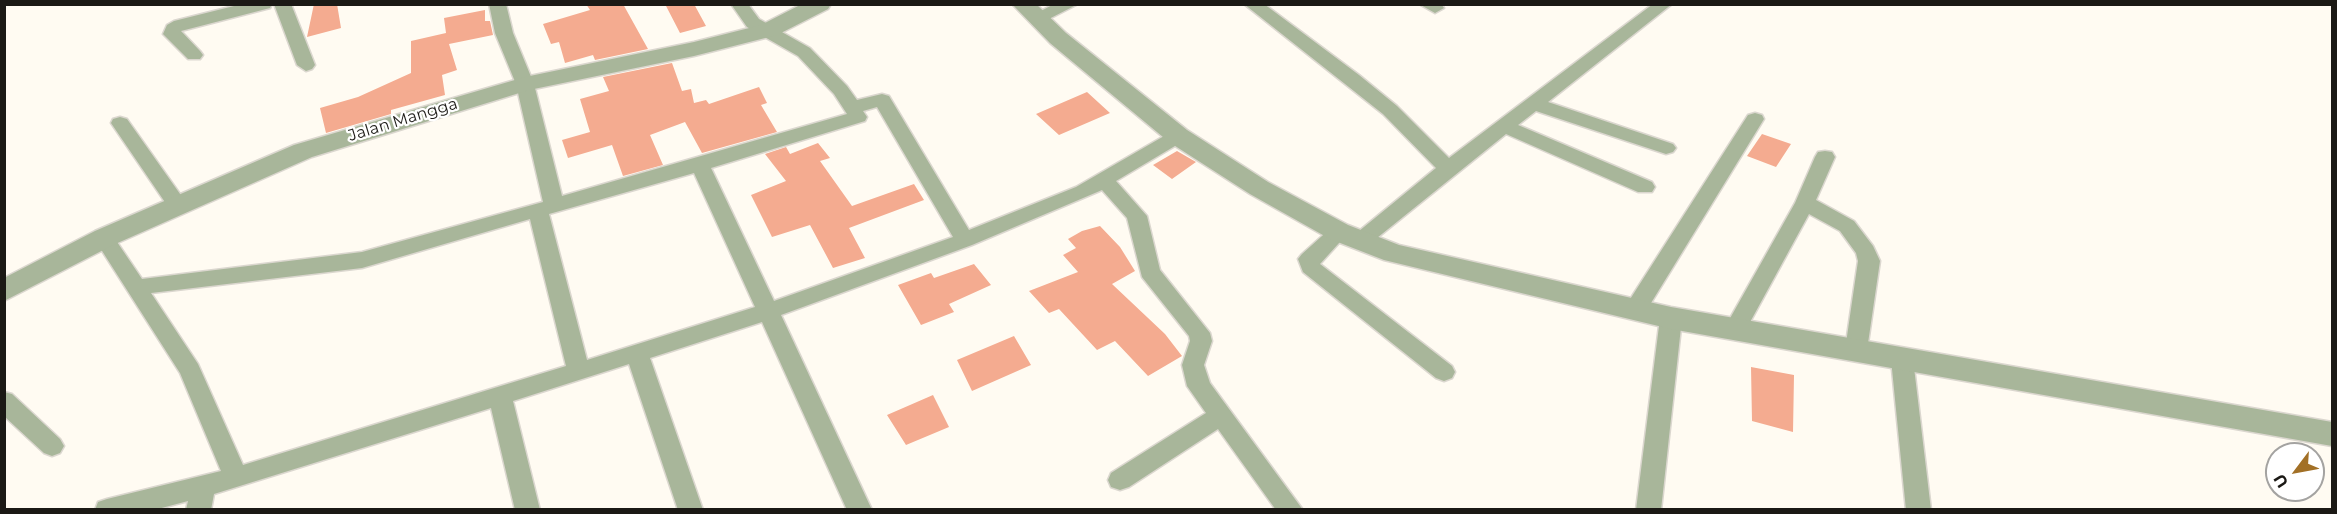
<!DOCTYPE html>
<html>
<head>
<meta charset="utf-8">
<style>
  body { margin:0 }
  #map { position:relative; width:2337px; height:514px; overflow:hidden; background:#fffbf2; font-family:Montserrat,sans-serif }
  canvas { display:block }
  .frame { position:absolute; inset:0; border:6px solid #1b1915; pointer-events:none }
  .north { position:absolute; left:2265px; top:442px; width:60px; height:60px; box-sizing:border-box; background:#fff; border:2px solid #a4a3a1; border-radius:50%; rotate:238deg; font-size:16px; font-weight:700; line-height:24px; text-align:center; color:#1b1915 }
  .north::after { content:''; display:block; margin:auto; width:21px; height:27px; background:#a27026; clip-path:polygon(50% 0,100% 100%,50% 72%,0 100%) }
</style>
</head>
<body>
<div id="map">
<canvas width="2337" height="514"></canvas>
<div class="frame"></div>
<div class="north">U</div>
</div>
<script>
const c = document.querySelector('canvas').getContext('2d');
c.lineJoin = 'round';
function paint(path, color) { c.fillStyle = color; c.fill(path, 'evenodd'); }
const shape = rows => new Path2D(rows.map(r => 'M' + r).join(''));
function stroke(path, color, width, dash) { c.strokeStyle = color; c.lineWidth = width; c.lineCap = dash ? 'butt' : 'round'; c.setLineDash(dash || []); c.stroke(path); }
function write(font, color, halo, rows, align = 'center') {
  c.font = font + ' Montserrat,sans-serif'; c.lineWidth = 4.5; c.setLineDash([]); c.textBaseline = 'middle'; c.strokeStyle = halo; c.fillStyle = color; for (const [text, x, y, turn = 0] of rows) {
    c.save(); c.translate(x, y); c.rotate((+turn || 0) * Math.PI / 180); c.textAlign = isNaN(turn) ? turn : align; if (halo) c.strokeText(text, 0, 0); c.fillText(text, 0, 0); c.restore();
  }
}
const building = shape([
  [314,4,337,4,341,28,307,37],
  [586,4,623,4,648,49,595,60,593,55,565,63,559,42,551,44,543,24,590,10],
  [665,4,694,4,706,26,680,33],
  [485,10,485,21,490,21,493,35,449,44,457,70,442,75,445,95,391,110,391,114,326,133,320,108,358,97,411,73,411,41,446,33,444,18],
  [672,63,682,91,691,89,694,103,706,100,709,104,759,87,767,103,761,105,777,132,702,153,685,122,650,135,663,165,623,176,612,145,568,158,562,140,590,132,580,99,609,91,603,77],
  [1087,92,1110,113,1059,135,1036,114],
  [1762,134,1791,144,1776,167,1747,156],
  [818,143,830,158,820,161,852,206,914,184,924,200,849,228,865,258,833,268,810,225,772,237,751,195,786,181,765,154,786,147,790,154],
  [1177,151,1196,162,1172,179,1153,165],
  [1100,226,1120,247,1135,271,1112,284,1165,334,1182,356,1148,376,1115,341,1097,350,1059,309,1049,313,1029,291,1078,272,1063,255,1076,248,1068,239,1082,231],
  [974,264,991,285,949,304,954,312,921,325,898,285,931,273,934,278],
  [1014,336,1031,365,972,391,957,360],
  [1751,367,1794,375,1793,432,1752,421],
  [933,395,949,427,906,445,887,415]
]);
const minor = shape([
  [242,4,272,4,270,8,181,31,200,51,203,55,200,59,188,59,163,34,167,25,174,21,242,4],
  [274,4,291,4,315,65,312,69,306,71,297,65,274,4],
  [489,4,506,4,513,33,534,84,562,196,847,114,834,94,798,56,747,27,731,4,748,4,759,19,810,48,847,86,857,100,882,94,889,96,969,230,1076,187,1171,132,1185,132,1188,136,1185,140,1116,181,1147,216,1160,270,1210,333,1212,341,1204,365,1210,383,1303,510,1276,510,1218,429,1129,487,1120,490,1111,487,1108,480,1111,473,1206,413,1187,386,1182,365,1190,341,1189,336,1142,277,1127,218,1102,190,972,245,781,315,872,510,847,510,762,322,650,358,703,510,678,510,629,364,513,401,540,510,515,510,491,408,214,494,211,510,186,510,188,501,154,510,95,510,98,502,107,499,221,471,180,373,97,243,94,238,97,233,104,231,111,233,142,279,362,252,543,202,516,84,495,33,489,4],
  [877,107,953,237,774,301,711,168,865,121,867,117,863,111,877,107],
  [694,173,755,307,587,360,549,214,694,173],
  [530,219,566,366,243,465,198,364,151,293,362,268,530,219],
  [1054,4,1078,4,1043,22,1031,22,1028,18,1054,4],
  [1244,4,1264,4,1359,75,1397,106,1449,158,1653,4,1672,4,1548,102,1673,144,1676,148,1673,152,1666,154,1536,111,1518,125,1652,182,1655,187,1652,192,1638,192,1506,134,1367,246,1360,248,1353,246,1350,241,1353,236,1436,168,1383,114,1244,4],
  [1419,4,1441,4,1444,8,1435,13,1419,4],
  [1755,113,1762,115,1764,119,1643,316,1635,318,1627,316,1624,310,1627,304,1748,115,1755,113],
  [120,117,127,119,185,201,188,206,185,211,171,211,111,123,113,119,120,117],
  [1825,151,1832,152,1835,157,1816,200,1854,221,1873,246,1880,261,1867,350,1864,356,1856,359,1848,356,1845,350,1858,261,1856,253,1840,231,1809,214,1743,335,1735,337,1727,335,1724,329,1795,203,1815,157,1818,152,1825,151],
  [1339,225,1346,227,1349,232,1320,264,1452,366,1455,372,1452,378,1444,381,1436,378,1303,272,1298,259,1302,254,1332,227,1339,225],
  [1671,310,1679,312,1682,318,1661,510,1636,510,1660,318,1663,312,1671,310],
  [1902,350,1910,353,1913,359,1931,510,1906,510,1891,359,1894,353,1902,350],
  [4,392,12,394,60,439,64,446,60,453,52,456,44,453,4,416,4,392]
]);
const tertiary = shape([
  [802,4,831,4,828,9,777,35,694,56,529,90,312,157,113,245,4,301,4,278,95,231,294,145,525,77,694,42,761,25,802,4],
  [1012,4,1036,4,1066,33,1187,130,1268,182,1348,225,1399,245,1671,307,2332,422,2332,446,1671,329,1384,260,1330,239,1250,194,1169,142,1050,43,1012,4]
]);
const streetNames = [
  ["Jalan Mangga",403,120,-17]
];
paint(building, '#f4ab90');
stroke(minor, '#dbd7cf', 3);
stroke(tertiary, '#dbd7cf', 3);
paint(minor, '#a8b69a');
paint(tertiary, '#a8b69a');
write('16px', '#1b1915', '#fff', streetNames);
</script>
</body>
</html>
